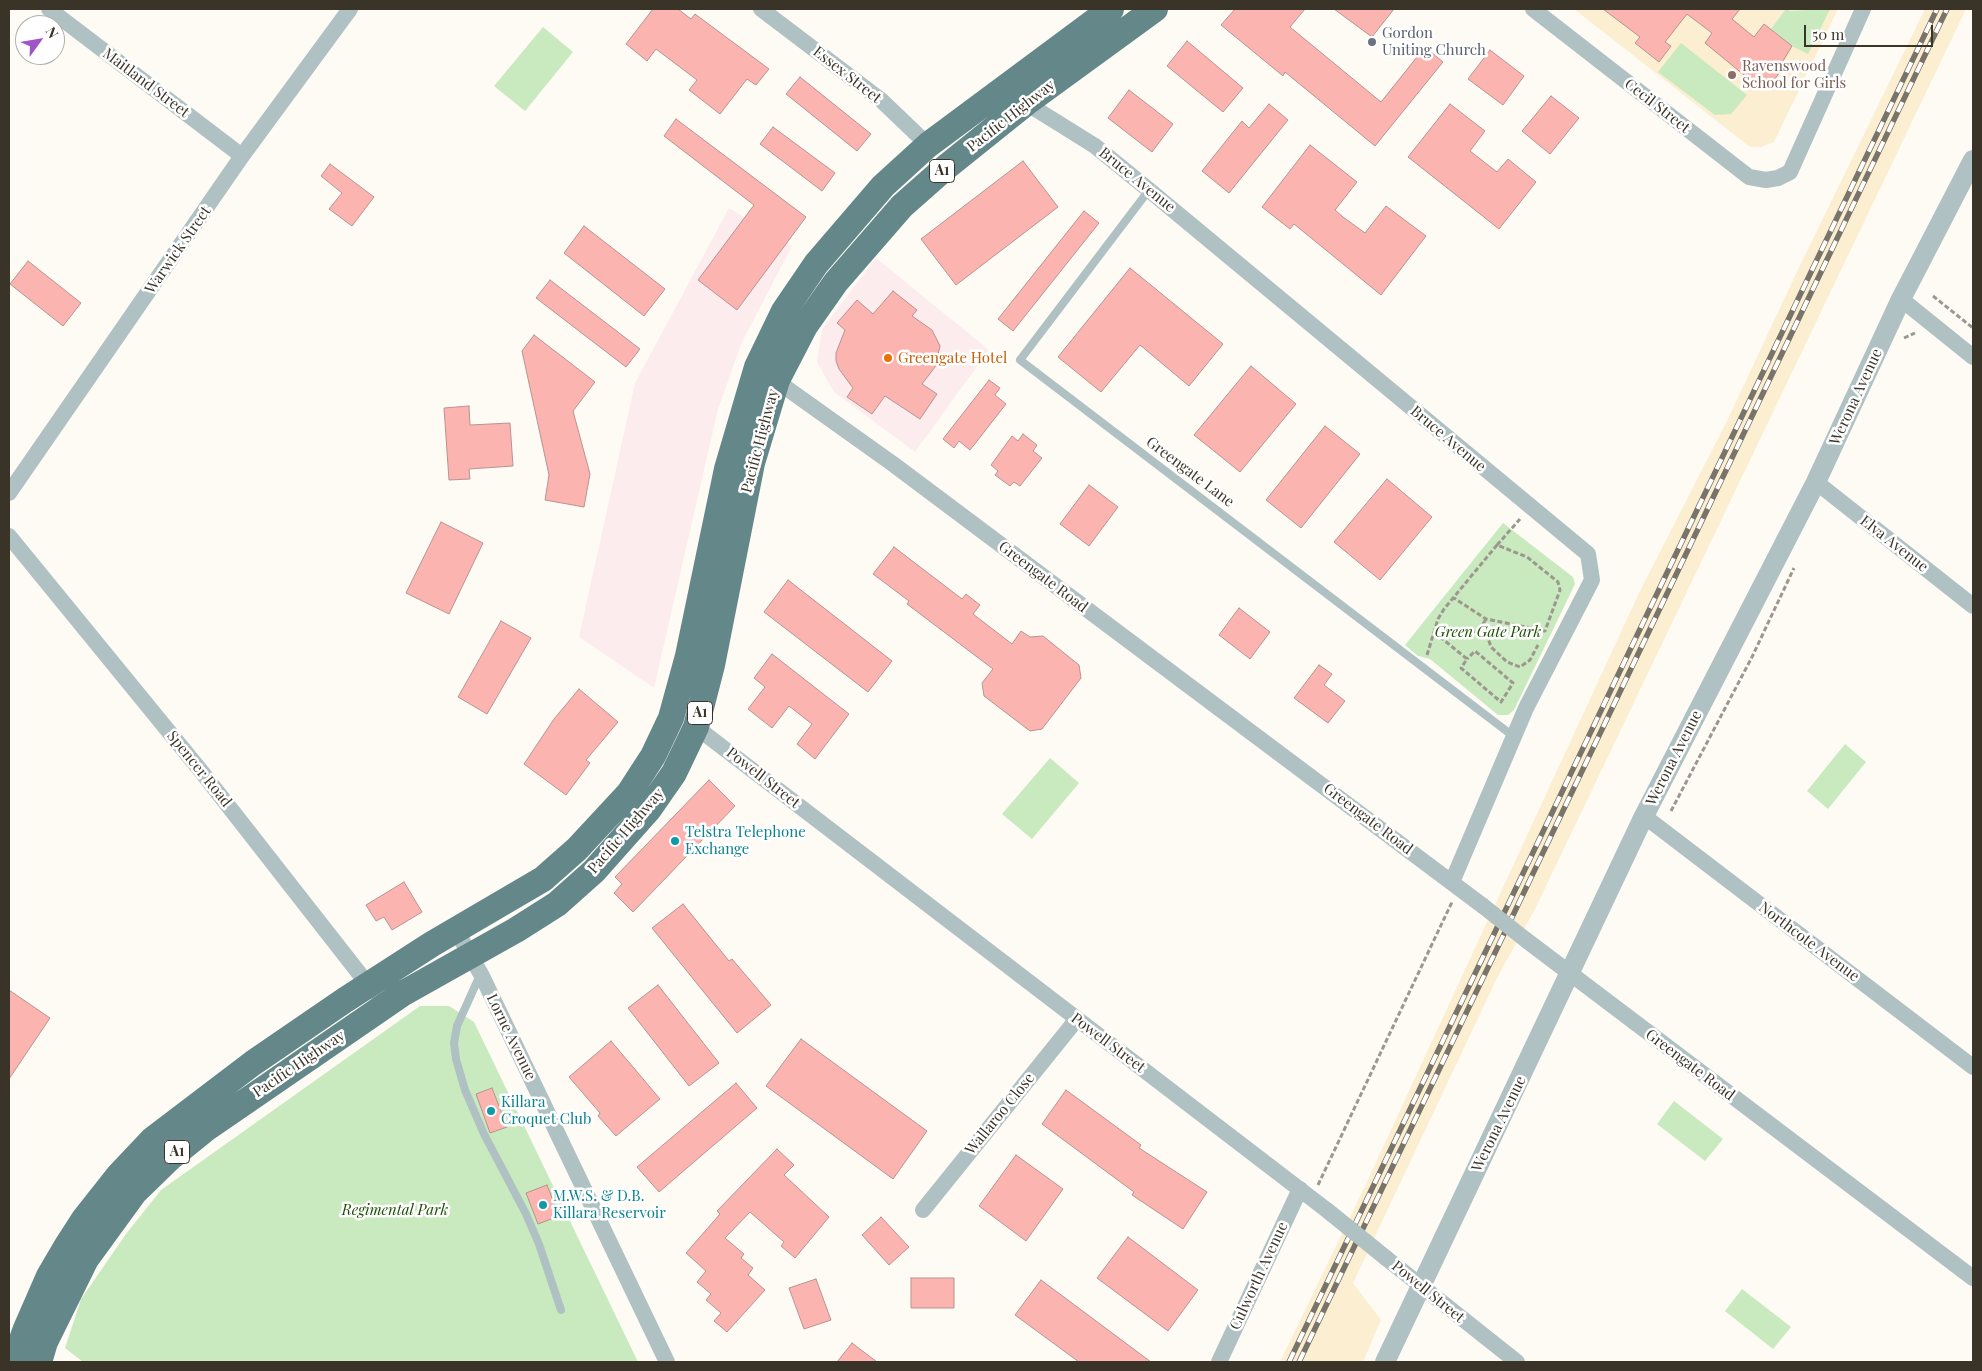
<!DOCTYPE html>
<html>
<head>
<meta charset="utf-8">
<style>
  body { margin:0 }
  #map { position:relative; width:1982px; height:1371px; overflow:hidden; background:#fefbf5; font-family:"Playfair Display",serif }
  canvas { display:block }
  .frame { position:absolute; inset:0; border:10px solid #3a3428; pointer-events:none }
  .north { position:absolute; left:15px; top:15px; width:50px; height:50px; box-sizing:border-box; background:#fff; border:1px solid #b0aea9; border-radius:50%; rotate:58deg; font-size:14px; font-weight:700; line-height:20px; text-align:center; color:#3a3428 }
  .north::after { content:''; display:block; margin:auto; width:18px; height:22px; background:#9f55c9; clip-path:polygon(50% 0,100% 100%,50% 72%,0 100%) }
  .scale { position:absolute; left:1804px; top:25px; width:129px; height:22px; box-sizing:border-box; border:2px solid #3a3428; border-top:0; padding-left:6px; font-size:15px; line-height:18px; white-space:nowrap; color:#3a3428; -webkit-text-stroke:4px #fff; paint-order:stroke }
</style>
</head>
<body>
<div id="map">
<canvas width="1982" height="1371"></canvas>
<div class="frame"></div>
<div class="north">N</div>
<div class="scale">50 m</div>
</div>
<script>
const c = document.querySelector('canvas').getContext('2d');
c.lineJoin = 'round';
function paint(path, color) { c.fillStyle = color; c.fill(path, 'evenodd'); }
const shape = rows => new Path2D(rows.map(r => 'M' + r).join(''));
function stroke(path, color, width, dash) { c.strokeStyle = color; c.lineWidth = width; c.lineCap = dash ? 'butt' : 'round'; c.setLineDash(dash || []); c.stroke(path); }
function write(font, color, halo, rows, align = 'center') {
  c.font = font + ' "Playfair Display",serif'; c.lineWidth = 5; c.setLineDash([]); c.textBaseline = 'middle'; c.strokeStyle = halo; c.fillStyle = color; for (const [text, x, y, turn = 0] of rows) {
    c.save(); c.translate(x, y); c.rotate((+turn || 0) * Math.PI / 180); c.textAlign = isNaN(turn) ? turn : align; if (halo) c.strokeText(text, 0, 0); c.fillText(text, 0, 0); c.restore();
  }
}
const commercial = shape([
  [729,208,792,246,742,342,718,409,654,688,579,637,635,383],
  [876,258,989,350,915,452,834,392,817,362,822,329]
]);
const built = shape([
  [1574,9,1838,9,1774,142,1761,147,1750,147],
  [1925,9,1966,9,1535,909,1497,978,1353,1283,1381,1320,1363,1362,1280,1362,1366,1184,1639,593,1728,419,1794,278]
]);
const green = shape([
  [1786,9,1790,11,1830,9,1808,54,1792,46,1771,29],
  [543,27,573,52,525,111,494,86],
  [1681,43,1747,95,1731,114,1715,115,1658,72],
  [1503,523,1573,577,1575,584,1514,710,1508,715,1498,715,1430,659,1418,656,1405,645],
  [1845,744,1866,762,1828,809,1807,791],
  [1050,758,1079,783,1032,839,1002,814],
  [420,1006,449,1006,474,1022,638,1362,83,1362,65,1348,81,1299,126,1234,161,1190],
  [1674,1101,1723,1139,1705,1161,1657,1124],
  [1742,1289,1791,1327,1773,1349,1725,1311]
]);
const building = shape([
  [653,9,678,9,691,19,695,14,769,69,756,85,747,79,720,114,689,90,697,80,656,49,647,61,626,44,653,9],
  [1235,9,1305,9,1290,27,1381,102,1425,47,1443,62,1375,146,1285,72,1283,76,1221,25,1235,9],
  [1334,9,1394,9,1372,37,1334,9],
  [1603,9,1740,9,1732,19,1754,37,1764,24,1792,46,1780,66,1783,68,1774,80,1770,77,1761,89,1705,43,1712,33,1687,14,1665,42,1671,46,1659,62,1635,43,1640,37,1603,9],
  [1187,41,1243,88,1223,112,1167,66,1187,41],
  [1490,50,1524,76,1503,105,1468,79,1490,50],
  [800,77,871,134,857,151,786,94,800,77],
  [1129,90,1173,124,1152,152,1108,118,1129,90],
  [1551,96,1579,118,1550,154,1522,131,1551,96],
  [1269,104,1288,120,1229,193,1202,171,1242,121,1249,128,1269,104],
  [1450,104,1485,131,1470,151,1497,172,1508,159,1536,182,1499,229,1408,157,1450,104],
  [676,119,806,217,737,310,698,280,754,205,664,136,676,119],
  [773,127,835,173,822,191,760,144,773,127],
  [1310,145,1357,182,1335,210,1343,217,1365,233,1386,206,1426,236,1381,295,1294,224,1290,229,1262,207,1310,145],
  [1023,161,1058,207,956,285,921,239,1023,161],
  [330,164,374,197,352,226,329,209,342,193,321,176,330,164],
  [1084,211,1099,223,1013,331,998,319,1084,211],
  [584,226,665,289,644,316,564,253,584,226],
  [28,261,81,303,63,326,10,284,28,261],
  [1130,268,1223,344,1189,386,1140,345,1101,392,1058,357,1130,268],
  [550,280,640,349,626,367,536,298,550,280],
  [893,291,917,310,912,316,932,330,940,346,935,367,922,384,937,394,920,419,885,396,872,414,847,397,853,388,839,369,836,361,836,353,845,330,837,323,857,300,873,314,893,291],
  [534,335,595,382,573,411,590,474,584,507,545,500,549,475,522,351,534,335],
  [1251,366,1296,404,1240,472,1194,435,1251,366],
  [989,380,1000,388,995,395,1006,404,970,450,959,441,954,448,943,439,989,380],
  [469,406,470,425,510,423,513,466,469,469,470,479,449,480,444,408,469,406],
  [1325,426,1360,454,1301,528,1266,500,1325,426],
  [1023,434,1037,445,1033,451,1042,458,1020,486,1014,482,1010,486,995,475,998,471,991,465,1012,436,1018,441,1023,434],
  [1387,479,1432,517,1380,580,1334,542,1387,479],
  [1089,485,1118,507,1089,546,1060,524,1089,485],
  [441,522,483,543,449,614,406,593,441,522],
  [894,547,962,599,966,594,980,605,973,614,1012,644,1021,631,1030,637,1043,636,1079,665,1081,678,1042,729,1030,731,984,696,982,683,993,669,907,604,909,601,873,574,894,547],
  [788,580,892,661,868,692,764,612,788,580],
  [1239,608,1270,632,1250,659,1219,635,1239,608],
  [501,621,531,638,487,714,458,697,501,621],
  [772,654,849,714,815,759,797,744,812,724,789,706,772,728,748,709,765,687,754,678,772,654],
  [1319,665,1332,674,1324,685,1345,701,1328,723,1294,698,1319,665],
  [579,689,618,722,586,760,590,763,566,795,524,764,554,719,579,689],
  [709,780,735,806,633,912,614,893,622,884,615,877,709,780],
  [404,882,422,912,392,930,384,917,376,921,366,905,404,882],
  [683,904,729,961,732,959,771,1005,737,1033,652,928,683,904],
  [658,985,719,1063,689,1086,628,1008,658,985],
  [9,990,50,1018,9,1079,9,990],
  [801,1039,927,1131,893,1179,766,1086,801,1039],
  [611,1041,660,1099,616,1136,598,1116,600,1113,569,1077,611,1041],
  [736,1083,757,1108,659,1192,637,1167,736,1083],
  [492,1088,507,1127,490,1133,476,1094,492,1088],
  [1066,1090,1141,1145,1139,1148,1207,1192,1183,1229,1132,1195,1134,1192,1042,1124,1066,1090],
  [777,1149,794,1165,784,1175,829,1217,795,1258,781,1246,784,1242,750,1212,725,1238,744,1254,741,1258,753,1268,748,1275,765,1290,727,1332,714,1321,721,1313,706,1300,711,1294,697,1282,706,1271,686,1253,720,1214,717,1211,777,1149],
  [1016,1155,1063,1189,1026,1241,979,1206,1016,1155],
  [547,1185,559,1216,538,1224,526,1193,547,1185],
  [881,1217,909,1247,889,1265,862,1235,881,1217],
  [1128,1237,1198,1290,1168,1331,1097,1278,1128,1237],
  [911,1278,954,1278,954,1308,911,1308,911,1278],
  [816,1279,831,1320,804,1329,789,1288,816,1279],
  [1041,1280,1151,1362,1079,1362,1015,1315,1041,1280],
  [852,1343,877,1362,837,1362,852,1343]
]);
const path = shape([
  [1933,296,1973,328],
  [1904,338,1915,333],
  [1497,545,1520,519],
  [1480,629,1487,635,1491,647,1507,662,1520,667,1530,660,1538,645],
  [1434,632,1467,659,1461,668,1501,702,1513,683,1475,651,1467,659],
  [1435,632,1466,636,1480,629,1486,619],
  [1427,655,1438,619,1444,609,1497,545,1527,557,1558,582,1560,590,1545,631,1486,619,1454,598],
  [1671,811,1752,657,1794,568],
  [1318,1185,1452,902]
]);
const service = shape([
  [1149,190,1020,360,1513,736],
  [480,975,457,1026,454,1043,456,1059,465,1090,484,1134,526,1214,539,1244,561,1310]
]);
const minor = shape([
  [49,9,242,156],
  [761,9,881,100,928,145],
  [1533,9,1749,177,1766,180,1778,178,1790,172,1863,9],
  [1026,103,1095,146,1149,190,1588,554,1592,580,1526,708,1452,882],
  [1901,299,1973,357],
  [771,377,893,464,1483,906],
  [1816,482,1973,606],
  [9,493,242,156,350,9],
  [9,536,201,771,373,991],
  [696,727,1328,1211],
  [1644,816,1973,1067],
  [456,930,482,976,667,1362],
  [1526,940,1973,1278],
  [923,1210,1077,1019],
  [1386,1258,1517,1362],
  [1219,1362,1300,1189]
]);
const tertiary = shape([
  [1385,1362,1644,816,1816,482,1901,299,1973,160]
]);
const trunk = shape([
  [14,1362,25,1331,49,1276,66,1247,84,1219,118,1176,153,1139,253,1063,345,1000,432,944,543,879,577,849,629,793,653,756,671,718,688,656,727,469,757,367,784,311,816,264,883,186,928,145,1111,9],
  [39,1362,45,1342,86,1259,134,1193,170,1158,207,1128,402,994,516,930,557,904,594,871,649,809,674,773,696,727,712,665,752,463,777,380,805,326,836,282,902,206,945,168,1026,103,1155,9]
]);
const rail = shape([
  [1289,1362,1937,9],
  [1299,1362,1947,9]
]);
const minorBridge = shape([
  [1483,906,1526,940],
  [1328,1211,1386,1258]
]);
const markers = [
  [1372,42,5,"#6b7280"],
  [1732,75,5,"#8d6e63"],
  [888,358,5,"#e8710a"],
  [675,841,5,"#0f9aa8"],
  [491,1111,5,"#0f9aa8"],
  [543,1205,5,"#0f9aa8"]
];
const shields = [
  [942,171,25],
  [700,713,25],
  [177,1152,25]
];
const shieldNames = [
  ["A1",942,171],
  ["A1",700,713],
  ["A1",177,1152]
];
const worshipNames = [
  ["Gordon",1382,33],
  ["Uniting Church",1382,50]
];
const educationNames = [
  ["Ravenswood",1742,66],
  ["School for Girls",1742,83]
];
const streetNames = [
  ["Essex Street",847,75,38],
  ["Maitland Street",146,83,37],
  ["Cecil Street",1657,106,38],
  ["Pacific Highway",1011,116,-38],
  ["Bruce Avenue",1137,180,39],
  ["Warwick Street",178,250,-55],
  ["Werona Avenue",1856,397,-65],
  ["Bruce Avenue",1448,439,40],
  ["Pacific Highway",760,441,-75],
  ["Greengate Lane",1190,472,37],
  ["Elva Avenue",1894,544,38],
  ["Greengate Road",1043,577,37],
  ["Werona Avenue",1674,758,-63],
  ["Spencer Road",199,769,51],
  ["Powell Street",763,778,38],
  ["Greengate Road",1368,819,37],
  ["Pacific Highway",626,831,-49],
  ["Northcote Avenue",1809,942,37],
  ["Lorne Avenue",511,1037,64],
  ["Powell Street",1108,1043,37],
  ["Pacific Highway",299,1064,-34],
  ["Greengate Road",1690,1065,37],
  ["Wallaroo Close",1000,1114,-51],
  ["Werona Avenue",1499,1124,-64],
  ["Culworth Avenue",1259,1276,-65],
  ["Powell Street",1428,1292,39]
];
const foodNames = [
  ["Greengate Hotel",898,358]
];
const parkNames = [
  ["Green Gate Park",1488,632],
  ["Regimental Park",395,1210]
];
const cultureNames = [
  ["Telstra Telephone",685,832],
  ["Exchange",685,849],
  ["Killara",501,1102],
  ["Croquet Club",501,1119],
  ["M.W.S. & D.B.",553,1196],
  ["Killara Reservoir",553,1213]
];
paint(commercial, '#fdecee');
paint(built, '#fceed0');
paint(green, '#c9e9be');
paint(building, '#fbb4b0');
stroke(building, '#b79391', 1);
stroke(path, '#9d988f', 3, [5, 2.5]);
stroke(service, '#afc1c3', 8);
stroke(minor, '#afc1c3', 16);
stroke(tertiary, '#afc1c3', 20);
stroke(trunk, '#64878a', 26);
stroke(rail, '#79746a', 5.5);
stroke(rail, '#fff', 4, [11]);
stroke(minorBridge, '#afc1c3', 16);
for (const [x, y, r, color] of markers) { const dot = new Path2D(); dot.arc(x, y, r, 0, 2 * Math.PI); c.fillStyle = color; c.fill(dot); stroke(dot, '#fff', 2); }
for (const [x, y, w] of shields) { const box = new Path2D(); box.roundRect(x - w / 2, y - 11.5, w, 23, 4); c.fillStyle = '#fff'; c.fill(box); stroke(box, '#3a3428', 1); }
write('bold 14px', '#3a3428', null, shieldNames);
write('15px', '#5b616d', '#fff', worshipNames, 'left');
write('15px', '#785e54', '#fff', educationNames, 'left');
write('15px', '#3a3428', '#fff', streetNames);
write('15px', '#c56008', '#fff', foodNames, 'left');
write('italic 15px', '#1d4d00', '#fff', parkNames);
write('15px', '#0d838f', '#fff', cultureNames, 'left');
</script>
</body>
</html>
